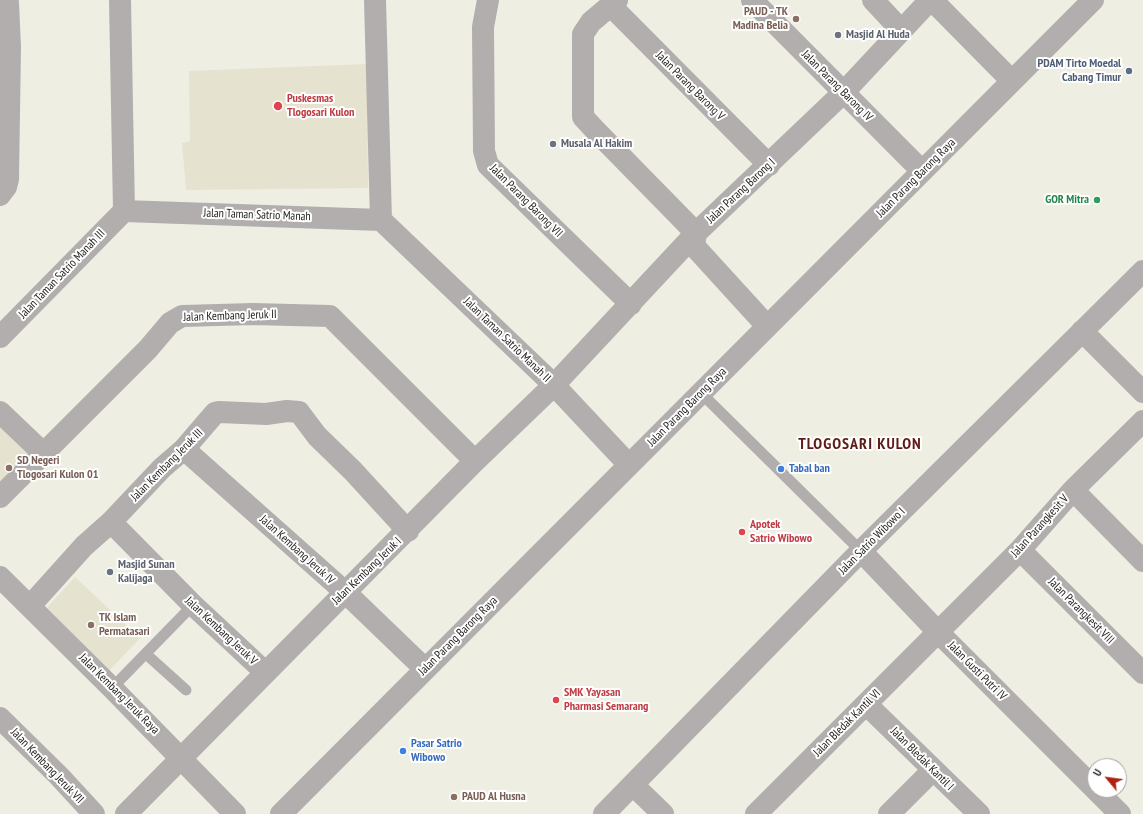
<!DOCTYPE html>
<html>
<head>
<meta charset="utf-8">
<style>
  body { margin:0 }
  #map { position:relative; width:1143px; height:814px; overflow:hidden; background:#efeee3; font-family:"PT Sans Narrow",sans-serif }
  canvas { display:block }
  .north { position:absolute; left:1087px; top:758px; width:40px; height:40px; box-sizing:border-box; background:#fff; border:1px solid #a5a5a3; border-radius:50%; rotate:299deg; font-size:11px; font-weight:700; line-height:16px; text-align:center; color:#1d1d19 }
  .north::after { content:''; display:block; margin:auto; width:14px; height:18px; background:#af2011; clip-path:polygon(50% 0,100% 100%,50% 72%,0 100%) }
</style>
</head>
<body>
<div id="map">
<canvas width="1143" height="814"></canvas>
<div class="north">U</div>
</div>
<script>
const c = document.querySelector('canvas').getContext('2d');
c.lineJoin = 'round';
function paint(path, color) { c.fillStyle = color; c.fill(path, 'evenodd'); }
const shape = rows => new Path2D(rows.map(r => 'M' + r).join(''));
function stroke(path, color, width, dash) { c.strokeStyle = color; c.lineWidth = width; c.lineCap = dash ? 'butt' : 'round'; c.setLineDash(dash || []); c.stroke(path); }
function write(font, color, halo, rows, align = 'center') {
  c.font = font + ' "PT Sans Narrow",sans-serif'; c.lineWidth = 4; c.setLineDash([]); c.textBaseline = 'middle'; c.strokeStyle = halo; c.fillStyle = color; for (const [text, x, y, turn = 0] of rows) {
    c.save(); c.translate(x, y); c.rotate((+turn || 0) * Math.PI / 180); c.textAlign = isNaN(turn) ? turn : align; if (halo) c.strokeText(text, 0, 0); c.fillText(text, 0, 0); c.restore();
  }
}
const built = shape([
  [367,64,368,188,186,190,182,143,190,141,189,71],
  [0,420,36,450,0,486],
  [75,577,140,638,107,673,43,612]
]);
const service = shape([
  [701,393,861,551],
  [146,654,186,690],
  [112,688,193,605]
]);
const minor = shape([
  [120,0,124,211],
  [488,0,483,27,484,151,488,165,631,304],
  [617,0,591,22,583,34,583,117,596,131,696,233,694,246,767,326],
  [752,0,922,171],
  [873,0,901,30],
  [932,0,1011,80],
  [611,6,769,165],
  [0,195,6,187,8,179,10,47,8,3,6,0],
  [124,211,381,220,375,0],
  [381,220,554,385,629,465],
  [1082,331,1143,392],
  [0,337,124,211],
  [0,412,44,454],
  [184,449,345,592,425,669],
  [1073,490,1143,561],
  [0,497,148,349,170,323,182,316,253,314,330,316,475,461],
  [111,522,193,605,265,672],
  [1020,550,1143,673],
  [861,551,937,631,1095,789],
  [0,577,112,688,235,814],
  [30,606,84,546,111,522,162,468,184,449,215,413,219,412,266,414,287,411,299,412,317,436,353,471,408,531],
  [866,704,979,814],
  [0,718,59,776,94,814],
  [633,785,663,814],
  [1096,790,1120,814],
  [126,814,475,461,554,385,696,233,843,93,930,0],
  [281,814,1093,0],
  [604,814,861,551,1143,271],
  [756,814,1020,550,1073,490,1143,421],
  [889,814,933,770]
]);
const markers = [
  [796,19,4,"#8d6e63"],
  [838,35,4,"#6b7280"],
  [1129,71,4,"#5c6f8a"],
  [278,106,5,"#e0444e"],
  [553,144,4,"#6b7280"],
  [1097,200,4,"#2e9e5b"],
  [9,468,4,"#8d6e63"],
  [781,469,4,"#3f7fe0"],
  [742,532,4,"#e0444e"],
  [110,572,4,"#6b7280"],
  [91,625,4,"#8d6e63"],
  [556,700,4,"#e0444e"],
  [403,751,4,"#3f7fe0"],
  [454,797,4,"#8d6e63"]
];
const educationNames = [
  ["PAUD - TK",788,12,"right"],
  ["Madina Belia",788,26,"right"],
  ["SD Negeri",17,461],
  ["Tlogosari Kulon 01",17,475],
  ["TK Islam",99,618],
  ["Permatasari",99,632],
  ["PAUD Al Husna",462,797]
];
const worshipNames = [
  ["Masjid Al Huda",846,35],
  ["Musala Al Hakim",561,144],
  ["Masjid Sunan",118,565],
  ["Kalijaga",118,579]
];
const serviceNames = [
  ["PDAM Tirto Moedal",1121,64],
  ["Cabang Timur",1121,78]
];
const streetNames = [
  ["Jalan Parang Barong V",690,86,45],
  ["Jalan Parang Barong IV",837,86,45],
  ["Jalan Parang Barong Raya",916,178,-45],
  ["Jalan Parang Barong I",741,191,-43],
  ["Jalan Parang Barong VII",526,201,45],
  ["Jalan Taman Satrio Manah",257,215,2],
  ["Jalan Taman Satrio Manah III",62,274,-46],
  ["Jalan Kembang Jeruk II",230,316,-2],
  ["Jalan Taman Satrio Manah II",507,340,44],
  ["Jalan Parang Barong Raya",687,407,-45],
  ["Jalan Kembang Jeruk III",167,465,-45],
  ["Jalan Parangkesit V",1040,526,-48],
  ["Jalan Satrio Wibowo I",872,541,-45],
  ["Jalan Kembang Jeruk IV",297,550,42],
  ["Jalan Kembang Jeruk I",367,571,-44],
  ["Jalan Parangkesit VIII",1081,611,45],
  ["Jalan Kembang Jeruk V",221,631,43],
  ["Jalan Parang Barong Raya",458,636,-45],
  ["Jalan Gusti Putri IV",977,671,45],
  ["Jalan Kembang Jeruk Raya",119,694,45],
  ["Jalan Bledak Kantil VI",847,723,-45],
  ["Jalan Bledak Kantil I",922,759,45],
  ["Jalan Kembang Jeruk VII",47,766,46]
];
const healthNames = [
  ["Puskesmas",287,99],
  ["Tlogosari Kulon",287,113],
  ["Apotek",750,525],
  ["Satrio Wibowo",750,539],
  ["SMK Yayasan",564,693],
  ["Pharmasi Semarang",564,707]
];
const leisureNames = [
  ["GOR Mitra",1089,200]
];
const shopNames = [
  ["Tabal ban",789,469],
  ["Pasar Satrio",411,744],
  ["Wibowo",411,758]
];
const districtNames = [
  ["TLOGOSARI KULON",860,444]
];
paint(built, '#e5e2d0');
stroke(service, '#b3aeae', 11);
stroke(minor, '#b3aeae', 22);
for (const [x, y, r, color] of markers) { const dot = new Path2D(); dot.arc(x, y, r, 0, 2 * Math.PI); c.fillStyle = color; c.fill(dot); stroke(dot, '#fff', 1.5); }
write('bold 12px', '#785e54', '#fff', educationNames, 'left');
write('bold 12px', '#5b616d', '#fff', worshipNames, 'left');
write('bold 12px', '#4e5e75', '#fff', serviceNames, 'right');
write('12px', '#1d1d19', '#fff', streetNames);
write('bold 12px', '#be3a42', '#fff', healthNames, 'left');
write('bold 12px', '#27864d', '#fff', leisureNames, 'right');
write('bold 12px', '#366cbe', '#fff', shopNames, 'left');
c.letterSpacing = '1px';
write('bold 16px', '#601c14', '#fff', districtNames);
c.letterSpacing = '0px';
</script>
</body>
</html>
